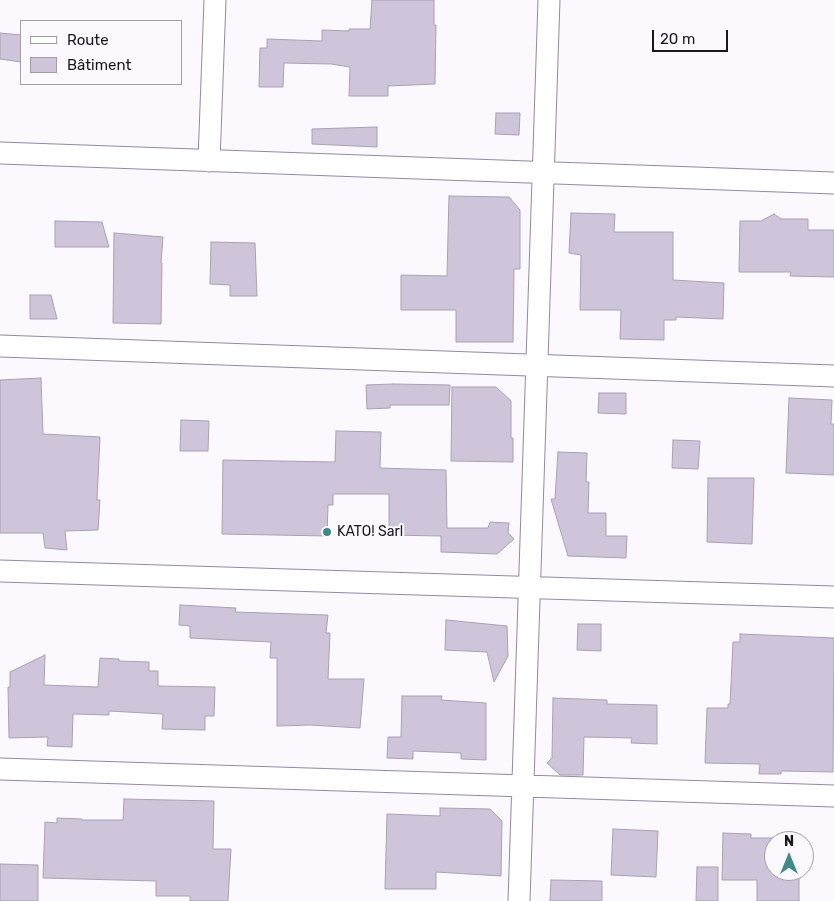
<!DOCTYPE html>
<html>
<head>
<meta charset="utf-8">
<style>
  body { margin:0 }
  #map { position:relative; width:834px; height:901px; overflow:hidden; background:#fbf9fe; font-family:Rubik,sans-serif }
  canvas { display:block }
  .legend { position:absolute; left:20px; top:20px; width:162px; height:65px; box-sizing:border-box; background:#fbf9fe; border:1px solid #a19fa5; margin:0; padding:6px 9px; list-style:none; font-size:15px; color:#1b171f }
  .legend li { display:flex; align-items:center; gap:10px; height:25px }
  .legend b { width:25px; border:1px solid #a19fa5 }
  .north { position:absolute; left:764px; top:831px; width:50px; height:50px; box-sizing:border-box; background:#fbf9fe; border:1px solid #a19fa5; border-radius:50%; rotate:0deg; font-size:14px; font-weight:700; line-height:20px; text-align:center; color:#1b171f }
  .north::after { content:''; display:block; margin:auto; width:18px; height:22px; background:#418987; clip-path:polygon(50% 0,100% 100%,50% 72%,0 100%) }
  .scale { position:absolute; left:652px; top:30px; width:76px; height:22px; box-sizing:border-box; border:2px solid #1b171f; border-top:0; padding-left:6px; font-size:15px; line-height:18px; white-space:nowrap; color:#1b171f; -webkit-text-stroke:4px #fbf9fe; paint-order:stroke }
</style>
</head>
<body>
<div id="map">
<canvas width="834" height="901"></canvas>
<ul class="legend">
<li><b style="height:6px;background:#fff"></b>Route</li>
<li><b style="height:14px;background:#cec5da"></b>Bâtiment</li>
</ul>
<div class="north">N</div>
<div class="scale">20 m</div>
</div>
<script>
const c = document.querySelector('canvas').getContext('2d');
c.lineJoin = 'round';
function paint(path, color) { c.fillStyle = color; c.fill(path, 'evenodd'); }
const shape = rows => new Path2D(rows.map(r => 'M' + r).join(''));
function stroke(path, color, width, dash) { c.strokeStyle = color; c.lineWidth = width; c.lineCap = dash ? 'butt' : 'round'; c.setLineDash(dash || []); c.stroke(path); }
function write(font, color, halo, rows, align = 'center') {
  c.font = font + ' Rubik,sans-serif'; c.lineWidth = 4; c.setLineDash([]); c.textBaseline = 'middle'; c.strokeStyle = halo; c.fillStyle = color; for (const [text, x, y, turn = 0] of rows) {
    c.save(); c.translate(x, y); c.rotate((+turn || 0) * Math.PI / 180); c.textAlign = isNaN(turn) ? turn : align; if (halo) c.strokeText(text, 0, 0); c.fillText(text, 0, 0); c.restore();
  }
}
const building = shape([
  [372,0,434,0,434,25,436,25,435,84,388,86,388,96,349,96,350,67,331,64,284,63,283,87,259,87,260,48,267,48,267,39,322,41,322,30,349,31,349,29,370,29,372,0],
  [0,33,21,35,21,62,0,59,0,33],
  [496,113,520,113,519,135,495,134,496,113],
  [377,127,377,147,312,144,312,129,377,127],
  [449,196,509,197,520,210,520,269,514,269,513,342,456,342,456,310,401,310,401,275,447,276,449,196],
  [571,213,615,214,614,232,673,232,673,280,724,283,723,319,676,317,676,320,664,320,664,340,620,339,621,310,580,310,581,255,569,253,571,213],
  [774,214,781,219,808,219,808,230,834,230,834,277,790,276,791,272,739,272,740,221,761,221,774,214],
  [55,221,102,222,109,247,55,247,55,221],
  [114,233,163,237,161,263,162,263,161,324,113,323,114,233],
  [211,242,255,243,257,296,230,296,230,285,210,284,211,242],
  [30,295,51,295,57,319,30,319,30,295],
  [41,378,43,434,100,437,97,500,100,500,98,530,65,531,67,550,45,548,43,533,0,533,0,380,41,378],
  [393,384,450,385,449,405,390,405,390,408,367,409,366,385,393,384],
  [452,387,496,387,511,401,511,438,513,438,513,462,451,461,452,387],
  [599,393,626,393,626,414,598,413,599,393],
  [789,398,832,400,831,424,834,424,834,475,786,473,789,398],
  [181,420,209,421,208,451,180,451,181,420],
  [336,431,381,432,380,468,446,470,447,528,488,528,490,522,509,523,508,533,514,539,497,554,441,552,441,536,389,535,389,494,333,494,333,505,328,505,327,536,222,534,223,460,335,462,336,431],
  [673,440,700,441,698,469,672,468,673,440],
  [558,452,587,453,586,482,589,482,588,513,606,513,606,536,627,536,626,558,568,556,551,499,555,499,558,452],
  [708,478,754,478,752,544,707,542,708,478],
  [180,605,236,608,235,612,328,615,326,633,330,633,328,679,364,679,360,728,310,725,277,726,277,658,270,658,271,642,190,638,190,626,179,625,180,605],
  [446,620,507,626,508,656,494,682,487,652,445,650,446,620],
  [578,624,601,624,601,651,577,650,578,624],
  [740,634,834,638,833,772,781,771,781,774,759,774,760,764,705,763,707,708,728,708,728,704,730,704,733,642,740,642,740,634],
  [45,655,44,685,98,687,100,658,119,659,119,661,149,662,149,671,158,671,158,686,215,687,214,716,205,716,205,730,162,729,163,714,109,711,109,715,73,714,72,747,47,746,48,737,9,738,8,687,10,687,10,672,45,655],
  [402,696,442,696,441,700,486,703,486,760,461,759,461,753,413,751,413,759,387,758,388,737,401,737,402,696],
  [553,698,607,700,607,704,657,705,657,744,631,743,632,738,584,737,583,775,560,775,547,763,552,758,553,698],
  [124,799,214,801,213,849,231,849,228,901,190,901,190,896,156,896,156,881,43,878,45,822,57,823,57,818,82,819,82,820,123,820,124,799],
  [440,808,490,809,502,821,501,876,436,872,436,889,385,889,387,814,440,816,440,808],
  [613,829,658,831,656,877,611,875,613,829],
  [723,833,751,834,751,838,775,838,774,871,799,871,799,901,757,901,757,880,722,880,723,833],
  [0,864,38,865,38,901,0,901,0,864],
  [697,867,718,867,718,901,696,901,697,867],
  [551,880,602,881,602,901,550,901,551,880]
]);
const street = shape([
  [0,153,834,183],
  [209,161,215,0],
  [0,346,834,376],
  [0,571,834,597],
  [0,769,834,796],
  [519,901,549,0]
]);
const markers = [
  [327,532,5,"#418987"]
];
const poiNames = [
  ["KATO! Sarl",337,532]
];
paint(building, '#cec5da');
stroke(building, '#a9a0b4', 1);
stroke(street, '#938a9e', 23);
stroke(street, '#fff', 21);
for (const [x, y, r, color] of markers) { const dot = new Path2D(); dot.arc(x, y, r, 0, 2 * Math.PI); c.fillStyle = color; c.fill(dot); stroke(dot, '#fbf9fe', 2); }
write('14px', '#1b171f', '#fbf9fe', poiNames, 'left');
</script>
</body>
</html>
